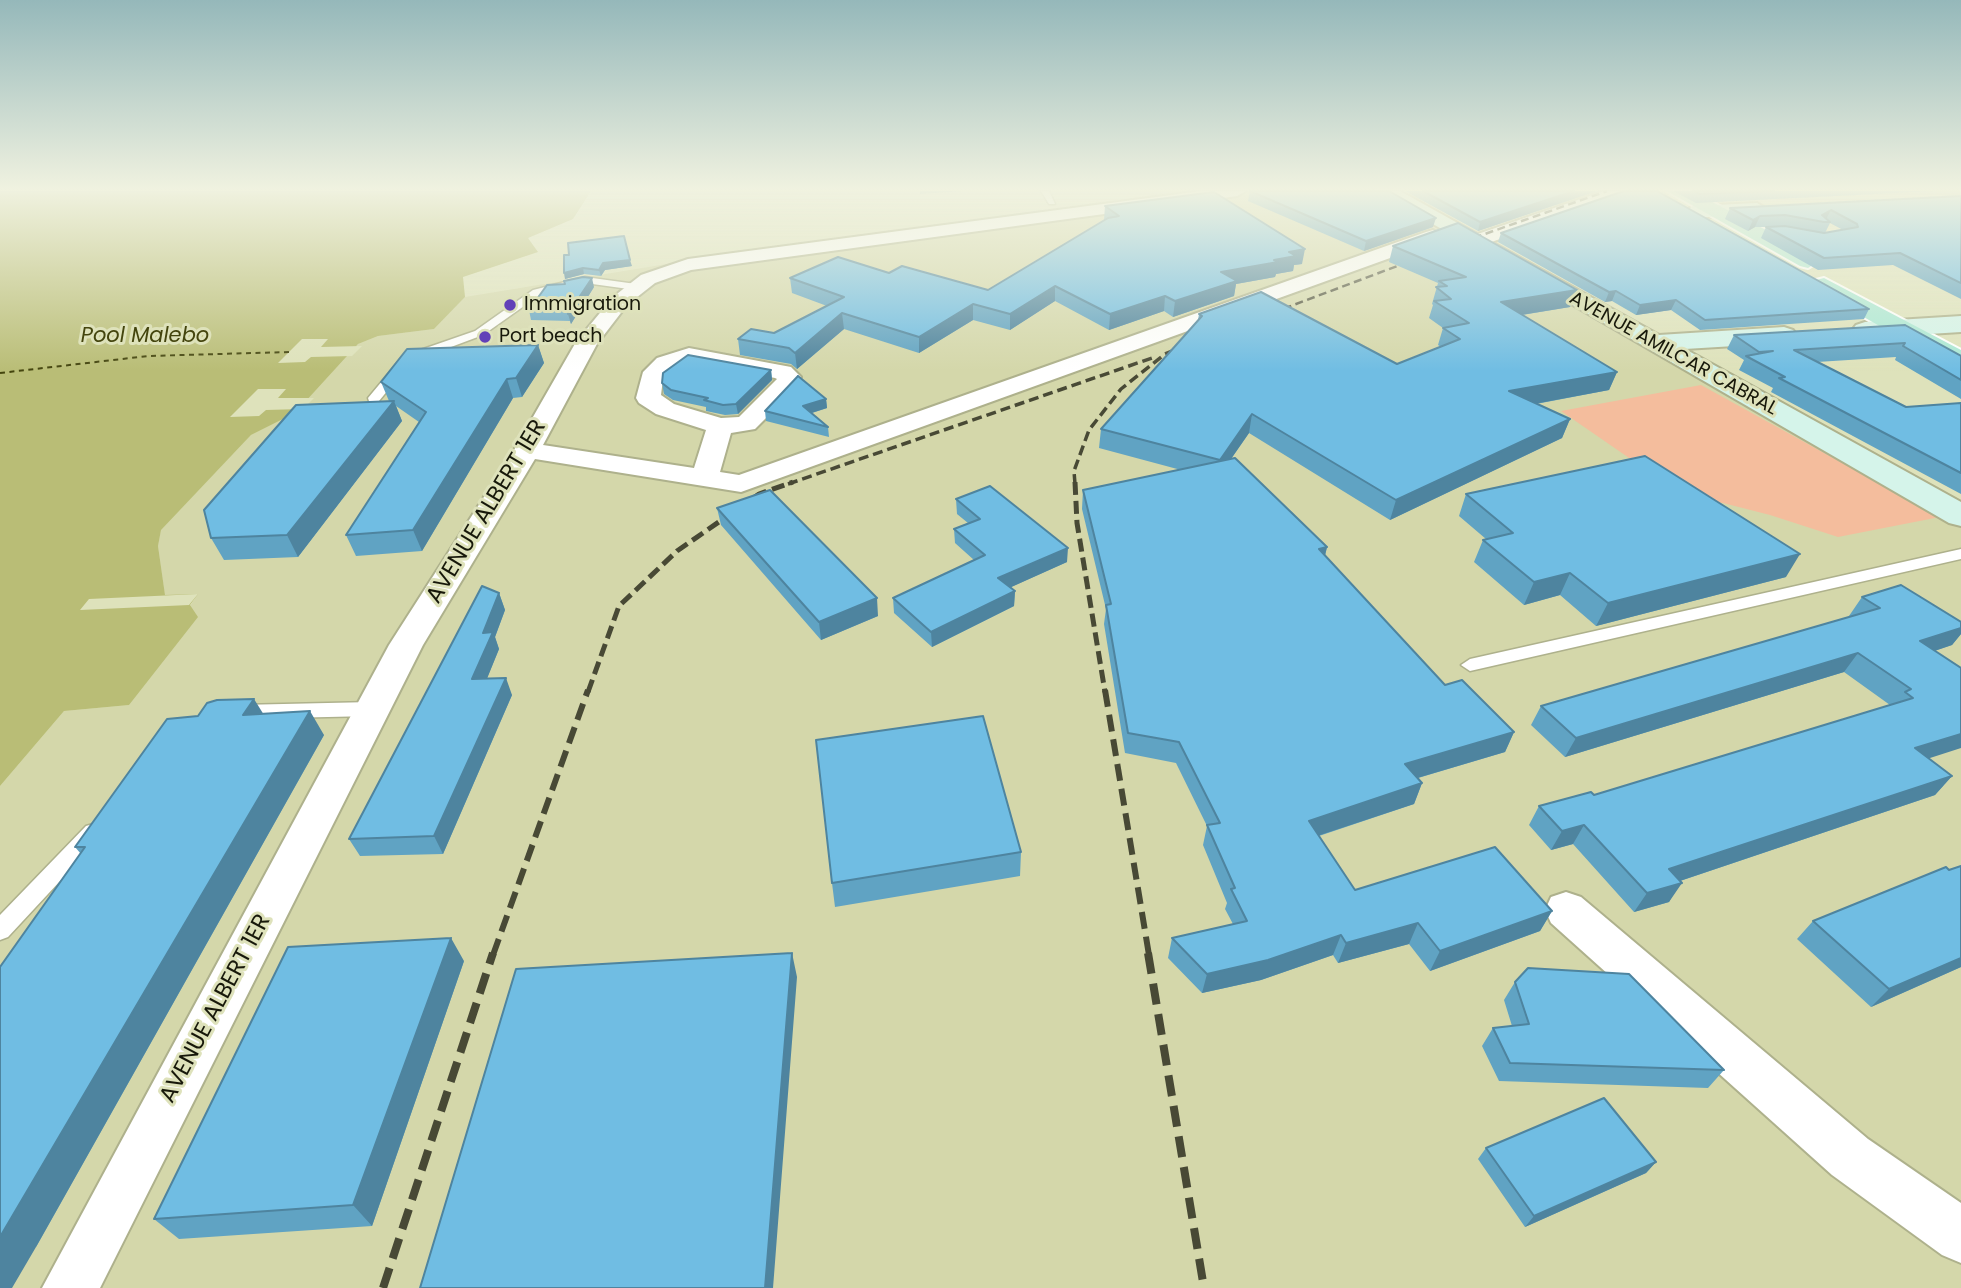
<!DOCTYPE html>
<html>
<head>
<meta charset="utf-8">
<style>
  body { margin:0 }
  canvas { display:block; background:#dee2bb }
</style>
</head>
<body>
<canvas width="1961" height="1288"></canvas>
<script>
const c = document.querySelector('canvas').getContext('2d');
c.lineJoin = 'round';
function paint(path, color) { c.fillStyle = color; c.fill(path, 'evenodd'); }
const shape = rows => new Path2D(rows.map(r => 'M' + r).join(''));
function stroke(path, color, width, dash) { c.strokeStyle = color; c.lineWidth = width; c.lineCap = dash ? 'butt' : 'round'; c.setLineDash(dash || []); c.stroke(path); }
function write(font, color, halo, rows, align = 'center') {
  c.font = font + ' Poppins,sans-serif'; c.lineWidth = 6; c.setLineDash([]); c.textBaseline = 'middle'; c.strokeStyle = halo; c.fillStyle = color; for (const [text, x, y, turn = 0] of rows) {
    c.save(); c.translate(x, y); c.rotate((+turn || 0) * Math.PI / 180); c.textAlign = isNaN(turn) ? turn : align; if (halo) c.strokeText(text, 0, 0); c.fillText(text, 0, 0); c.restore();
  }
}
const built = shape([
  [1209,191,1370,191,1961,525,1961,1288,0,1288,0,786,64,711,129,705,197,595,165,596,158,546,161,529,251,435,295,413,358,344,378,336,434,329,465,297,697,259]
]);
const green = shape([
  [1701,385,1940,517,1838,537,1770,515,1723,503,1690,500,1561,411]
]);
const water = shape([
  [0,191,591,191,573,219,528,238,538,252,463,277,465,297,434,329,378,336,358,344,295,413,251,435,161,530,158,546,165,595,198,594,190,605,198,617,129,705,64,711,0,786]
]);
const pier = shape([
  [302,339,328,339,321,347,362,346,352,356,311,357,305,362,278,363],
  [258,389,286,389,278,398,314,398,303,409,266,410,259,416,230,417],
  [198,594,189,605,80,610,89,599]
]);
const ferry = shape([
  [0,373,148,356,289,352]
]);
const lane = shape([
  [1041,191,1049,191,1055,204,1049,204,1041,191],
  [585,277,636,284,641,287,636,290,585,283,541,294,483,335,411,362,379,401,369,401,368,398,403,356,475,331,533,290,585,277],
  [1961,549,1961,559,1470,671,1461,665,1470,659,1961,549],
  [372,702,379,704,381,709,379,714,372,716,239,719,232,717,230,712,232,707,239,705,372,702],
  [93,824,100,826,104,832,100,838,8,937,0,940,0,915,86,826,93,824]
]);
const street = shape([
  [1201,191,1246,191,1237,196,691,270,655,283,627,305,597,344,543,445,694,468,706,430,656,414,639,403,636,398,643,372,657,358,689,348,791,367,801,377,795,389,755,429,731,433,720,472,739,475,1426,232,1433,230,1442,236,1440,240,741,492,535,459,423,645,100,1288,42,1288,389,645,514,450,576,342,613,297,641,275,688,259,1201,191],
  [690,362,775,378,777,379,739,417,721,418,674,404,661,395,663,379,673,368,690,362],
  [1604,191,1628,191,1625,195,1480,246,1473,248,1464,242,1466,238,1604,191],
  [1566,892,1581,897,1868,1139,1961,1203,1961,1263,1942,1255,1832,1175,1551,923,1545,910,1551,897,1566,892]
]);
const secondary = shape([
  [1376,191,1400,191,1659,335,1784,327,1793,330,1797,335,1793,340,1784,343,1685,349,1961,502,1961,526,1949,523,1376,191],
  [1757,203,1767,209,1764,213,1693,218,1683,212,1693,206,1757,203],
  [1961,316,1961,332,1865,338,1856,335,1852,330,1856,325,1865,322,1961,316]
]);
const primary = shape([
  [1667,191,1691,191,1816,256,1819,261,1808,268,1800,266,1667,191],
  [1824,278,1961,350,1961,369,1952,367,1816,290,1812,285,1816,280,1824,278]
]);
const railFar4 = shape([
  [1462,242,1607,191],
  [1272,313,1416,259]
]);
const railFar3 = shape([
  [788,484,1152,358],
  [1075,484,1074,471,1089,430,1121,389,1165,354,1187,345]
]);
const railFar2 = shape([
  [1075,482,1077,523,1105,692],
  [588,692,619,606,677,551,759,494,793,482]
]);
const railFar1 = shape([
  [1105,690,1149,955],
  [493,955,588,690]
]);
const rail = shape([
  [1148,953,1204,1288],
  [383,1288,493,953]
]);
const wall = shape([
  [1250,191,1433,227,1364,251,1248,201],
  [1405,191,1597,191,1478,231],
  [1673,191,1937,191,1696,203],
  [1961,196,1961,299,1893,265,1818,270,1761,238,1766,227,1781,227,1755,227,1748,231,1725,219,1730,208],
  [1830,223,1843,230,1825,233],
  [1105,206,1302,264,1294,265,1293,271,1276,274,1275,277,1236,284,1234,296,1173,317,1164,311,1109,330,1055,301,1010,330,973,320,919,353,844,329,797,369,791,364,740,355,738,339,774,333,827,306,792,293,790,278,889,273,988,290,1104,220],
  [1501,233,1869,309,1864,319,1700,330,1671,310,1636,315,1612,301,1605,302,1498,242],
  [1393,246,1577,290,1570,307,1522,315,1617,372,1609,390,1536,404,1570,419,1562,438,1390,520,1249,433,1231,459,1327,547,1325,556,1445,685,1514,732,1505,752,1418,778,1422,783,1414,804,1319,836,1355,890,1552,911,1540,931,1430,971,1409,944,1338,963,1333,955,1261,980,1202,993,1168,958,1172,938,1233,924,1225,909,1227,903,1203,845,1207,826,1176,763,1125,753,1104,624,1106,609,1082,509,1083,490,1181,470,1099,448,1101,429,1198,320,1199,314,1397,364,1441,347,1438,345,1443,328,1429,318,1433,305,1432,304,1438,283,1389,262],
  [564,255,632,266,605,270,601,276,584,274,565,279],
  [594,287,571,324,570,321,531,320,529,310],
  [1905,325,1961,356,1961,399,1895,360,1896,357,1817,362,1906,407,1961,403,1961,494,1771,392,1773,388,1739,370,1744,360,1727,349,1734,335],
  [538,345,544,363,522,397,513,398,422,551,356,556,346,535,419,422,396,406,402,421,298,557,224,560,211,538,389,401,381,382],
  [771,370,772,380,738,414,725,415,706,411,706,407,673,400,664,394,662,383],
  [826,399,827,408,812,413,828,427,829,437,766,421,765,411],
  [1466,494,1786,577,1596,626,1560,595,1524,605,1474,562,1483,540,1486,539,1459,516],
  [956,499,1067,562,1011,587,1015,591,1014,606,932,647,894,613,893,598,974,560,955,543,954,529,968,523,957,514],
  [717,508,878,616,821,640,721,525],
  [499,593,505,610,495,637,499,649,487,678,512,695,443,854,360,856,349,839],
  [1862,597,1961,622,1961,634,1952,645,1934,651,1928,758,1952,776,1935,795,1680,881,1669,902,1634,912,1573,844,1551,850,1529,825,1539,806,1594,795,1890,705,1844,672,1565,757,1531,725,1541,706,1850,617,1849,616],
  [263,714,324,735,36,1247,81,854,75,847,198,716],
  [1021,852,1020,876,835,907,832,883],
  [1813,921,1961,967,1871,1007,1797,939],
  [464,961,372,1226,179,1239,154,1219],
  [1515,982,1724,1070,1708,1088,1499,1081,1482,1046,1493,1028,1512,1026,1504,1000],
  [1486,1148,1656,1162,1646,1173,1525,1227,1478,1159]
]);
const shadedWall = shape([
  [920,191,964,191,920,194],
  [1574,191,1597,191,1478,231,1480,222],
  [1831,210,1825,221,1822,215],
  [1760,216,1755,227,1748,231,1753,220],
  [1436,218,1433,227,1364,251,1366,241],
  [1305,249,1302,264,1294,265,1293,271,1276,274,1275,277,1236,284,1234,296,1173,317,1175,301,1221,272,1274,260,1289,252],
  [630,260,632,266,605,270,601,276,599,270,603,263],
  [583,268,584,274,565,279,564,273],
  [592,278,594,287,571,324,568,314],
  [1055,286,1055,301,1010,330,1010,314],
  [1577,290,1570,307,1496,319,1501,302],
  [1616,291,1612,301,1605,302,1609,292],
  [1165,296,1164,311,1109,330,1110,314],
  [1676,300,1671,310,1636,315,1640,305],
  [973,304,973,320,919,353,919,337],
  [842,313,844,329,797,369,795,353],
  [538,345,544,363,522,397,516,378],
  [771,370,772,380,738,414,736,404],
  [1617,372,1609,390,1502,410,1509,391],
  [507,379,513,398,422,551,413,530],
  [826,399,827,408,805,415,803,406],
  [394,401,402,421,298,557,287,535],
  [1252,414,1249,433,1217,479,1220,460],
  [1570,419,1562,438,1390,520,1396,500],
  [1327,547,1322,567,1319,549],
  [1068,548,1067,562,998,593,998,578],
  [1800,554,1786,577,1596,626,1608,603],
  [1570,573,1560,595,1524,605,1534,582],
  [1015,591,1014,606,932,647,931,632],
  [499,593,505,610,495,637,499,649,480,696,472,679,483,633],
  [877,598,878,616,821,640,819,622],
  [1961,628,1961,634,1952,645,1905,661,1920,641],
  [1858,653,1844,672,1565,757,1576,738],
  [506,678,512,695,443,854,434,836],
  [254,699,269,723,243,715],
  [310,711,324,735,36,1247,12,1288,0,1288,0,1237],
  [1514,732,1505,752,1397,784,1405,764],
  [1961,734,1961,748,1899,768,1915,748],
  [1952,776,1935,795,1656,889,1669,869],
  [1422,783,1414,804,1302,841,1309,821],
  [1584,825,1573,844,1551,850,1562,831],
  [1682,883,1669,902,1634,912,1647,893],
  [1552,911,1540,931,1430,971,1440,951],
  [1418,923,1409,944,1338,963,1346,943],
  [1341,935,1333,955,1261,980,1202,993,1207,974],
  [451,938,464,961,372,1226,353,1205],
  [792,953,797,977,773,1288,765,1288],
  [1961,958,1961,967,1871,1007,1889,989],
  [1656,1162,1646,1173,1525,1227,1534,1216]
]);
const building = shape([
  [1250,191,1389,191,1436,218,1366,241,1250,191],
  [1423,191,1574,191,1480,222,1423,191],
  [1624,191,1657,191,1869,309,1705,320,1676,300,1640,305,1616,291,1609,292,1501,233,1624,191],
  [1693,191,1774,191,1700,194,1693,191],
  [1214,192,1305,249,1289,252,1296,256,1274,260,1278,262,1221,272,1237,281,1175,301,1165,296,1110,314,1055,286,1010,314,973,304,919,337,842,313,795,353,789,348,738,339,751,329,774,333,844,297,790,278,838,257,889,273,902,266,988,290,1108,218,1119,216,1105,206,1214,192],
  [1961,196,1961,283,1900,253,1824,258,1766,227,1785,226,1824,233,1858,227,1857,224,1831,210,1822,215,1830,222,1824,222,1785,215,1760,216,1753,220,1730,208,1961,196],
  [1458,223,1577,290,1501,302,1617,372,1509,391,1570,419,1396,500,1252,414,1220,460,1101,429,1202,316,1199,314,1261,292,1397,364,1460,339,1443,328,1469,323,1434,301,1451,299,1436,287,1447,286,1439,281,1466,277,1393,246,1458,223],
  [624,236,630,260,603,263,599,270,583,268,564,273,564,255,569,255,568,243,624,236],
  [583,277,592,278,568,314,568,311,529,310,547,285,565,284,564,281,583,277],
  [1905,325,1961,356,1961,380,1903,346,1905,343,1794,350,1906,407,1961,403,1961,473,1779,378,1785,377,1746,356,1773,351,1759,352,1734,335,1905,325],
  [538,345,516,378,507,379,413,530,346,535,426,412,381,382,407,349,538,345],
  [688,355,771,370,736,404,723,405,704,400,708,398,671,390,662,383,663,373,688,355],
  [798,376,826,399,803,406,828,427,765,411,798,376],
  [394,401,287,535,211,538,204,510,296,405,394,401],
  [1645,456,1800,554,1608,603,1570,573,1534,582,1483,540,1513,533,1466,494,1645,456],
  [1235,458,1327,547,1319,549,1445,685,1462,680,1514,732,1405,764,1422,783,1309,821,1355,890,1495,847,1552,911,1440,951,1418,923,1346,943,1341,935,1268,960,1207,974,1172,938,1247,921,1231,889,1235,888,1207,825,1220,823,1179,742,1128,733,1106,605,1111,604,1083,490,1235,458],
  [990,486,1068,548,998,578,1015,591,931,632,893,598,985,555,954,529,980,519,956,499,990,486],
  [770,490,877,598,819,622,717,508,770,490],
  [1901,585,1961,622,1961,628,1920,641,1961,668,1961,734,1915,748,1952,776,1669,869,1682,883,1647,893,1584,825,1562,831,1539,806,1591,792,1594,795,1913,698,1905,692,1911,689,1858,653,1576,738,1541,706,1880,608,1862,597,1901,585],
  [482,586,499,593,483,633,493,632,472,679,506,678,434,836,349,839,482,586],
  [254,699,243,715,310,711,0,1237,0,967,85,847,75,847,167,719,198,716,207,703,217,700,254,699],
  [983,716,1021,852,832,883,816,740,983,716],
  [1961,866,1961,958,1889,989,1813,921,1946,867,1949,870,1961,866],
  [451,938,353,1205,154,1219,288,947,451,938],
  [792,953,765,1288,420,1288,516,969,792,953],
  [1528,968,1629,974,1724,1070,1510,1063,1493,1028,1529,1024,1515,982,1528,968],
  [1604,1098,1656,1162,1534,1216,1486,1148,1604,1098]
]);
const markers = [
  [510,305,7,"#6240b8"],
  [485,337,7,"#6240b8"]
];
const farPoinames = [
  ["Immigration",524,305],
  ["Port beach",499,337]
];
const farStreetnames = [
  ["AVENUE AMILCAR CABRAL",1673,354,29]
];
const farWaternames = [
  ["Pool Malebo",145,337]
];
const streetNames = [
  ["AVENUE ALBERT 1ER",487,512,-59],
  ["AVENUE ALBERT 1ER",216,1009,-62]
];
paint(built, '#d4d7aa');
paint(green, '#f4bd9d');
paint(water, '#b9bd76');
paint(pier, '#dee2bb');
stroke(ferry, '#44450e', 2, [5, 4.5]);
stroke(lane, '#aeb18c', 3);
stroke(street, '#aeb18c', 4);
stroke(secondary, '#aeb18c', 4);
stroke(primary, '#fff', 4);
paint(lane, '#fff');
paint(street, '#fff');
paint(secondary, '#d5f4ea');
paint(primary, '#aae8d5');
stroke(railFar4, '#484935', 2.5, [8, 4.5]);
stroke(railFar3, '#484935', 3.5, [10, 5]);
stroke(railFar2, '#484935', 5, [13, 6]);
stroke(railFar1, '#484935', 6, [17, 8]);
stroke(rail, '#484935', 8, [21, 10]);
paint(wall, '#60a3c3');
paint(shadedWall, '#4e849f');
paint(building, '#70bde3');
stroke(building, '#4e849f', 2);
const sky = c.createLinearGradient(0, 0, 0, 371);
sky.addColorStop(0, '#95b8ba');
sky.addColorStop(0.51, '#f0f2e0');
sky.addColorStop(1, '#f0f2e000');
c.fillStyle = sky;
c.fillRect(0, 0, 1961, 371);
for (const [x, y, r, color] of markers) { const dot = new Path2D(); dot.arc(x, y, r, 0, 2 * Math.PI); c.fillStyle = color; c.fill(dot); stroke(dot, '#dee2bb', 2.5); }
write('19px', '#17180a', '#dee2bb', farPoinames, 'left');
write('19px', '#17180a', '#dee2bb', farStreetnames);
write('italic 21px', '#44450e', '#dee2bb', farWaternames);
write('23px', '#17180a', '#dee2bb', streetNames);
</script>
</body>
</html>
